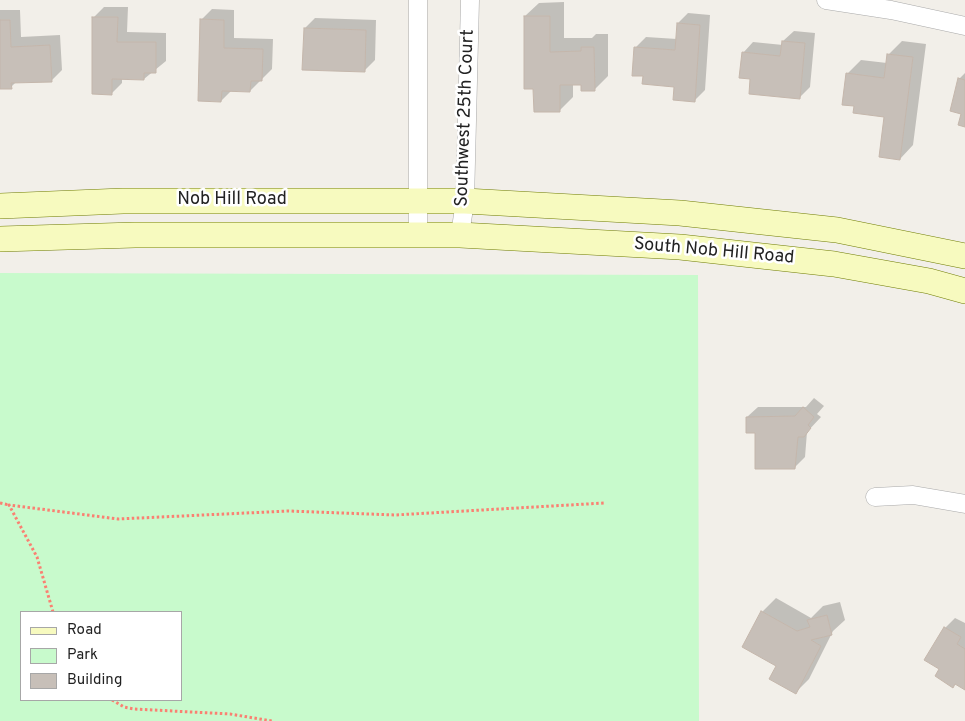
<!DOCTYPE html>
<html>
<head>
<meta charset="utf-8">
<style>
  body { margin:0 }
  #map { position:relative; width:965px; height:721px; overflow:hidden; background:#f2efe9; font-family:Overpass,sans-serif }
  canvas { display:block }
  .legend { position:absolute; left:20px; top:611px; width:162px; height:90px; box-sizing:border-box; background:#fff; border:1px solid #a7a7a7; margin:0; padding:6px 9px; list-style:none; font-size:15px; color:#222 }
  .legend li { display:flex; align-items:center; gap:10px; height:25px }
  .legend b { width:25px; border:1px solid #a7a7a7 }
</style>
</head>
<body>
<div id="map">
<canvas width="965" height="721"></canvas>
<ul class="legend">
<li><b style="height:6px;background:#f7fabf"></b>Road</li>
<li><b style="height:14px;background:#c8facc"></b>Park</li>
<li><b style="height:14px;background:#c7bfb8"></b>Building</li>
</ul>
</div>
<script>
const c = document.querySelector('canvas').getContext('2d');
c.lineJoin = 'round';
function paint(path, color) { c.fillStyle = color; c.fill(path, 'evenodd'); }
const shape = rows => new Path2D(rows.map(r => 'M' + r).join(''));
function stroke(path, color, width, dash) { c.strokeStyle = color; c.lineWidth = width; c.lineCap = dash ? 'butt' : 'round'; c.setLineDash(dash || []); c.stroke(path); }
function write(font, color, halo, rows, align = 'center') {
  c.font = font + ' Overpass,sans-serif'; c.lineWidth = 5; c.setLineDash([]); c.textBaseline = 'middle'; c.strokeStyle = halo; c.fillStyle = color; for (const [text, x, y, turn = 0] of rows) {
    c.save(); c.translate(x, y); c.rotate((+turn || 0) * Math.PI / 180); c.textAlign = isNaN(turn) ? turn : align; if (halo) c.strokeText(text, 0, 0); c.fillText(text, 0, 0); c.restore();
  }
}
const park = shape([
  [0,273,698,275,699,721,0,721],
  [21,612,181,612,181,700,21,700]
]);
const shadow = shape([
  [564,2,564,38,592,38,596,34,608,34,608,76,594,90,582,84,573,84,573,97,560,110,535,88,525,16,539,3],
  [104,7,128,7,127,32,166,33,166,61,144,79,122,78,122,83,112,93,94,17],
  [212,9,234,10,234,38,273,39,272,69,250,91,232,90,221,101,201,20],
  [0,10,20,10,21,37,60,35,62,70,51,81,16,82,11,87,0,88],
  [688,13,710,15,705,90,694,101,675,86,644,75,636,47,646,37,677,39,678,23],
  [315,18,376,20,375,60,364,71,305,28],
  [794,31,815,33,810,87,799,98,752,78,743,53,753,42,783,45,783,41],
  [902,41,926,44,913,145,900,159,885,116,855,105,847,74,861,60,887,63,889,54],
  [965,73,965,125,959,79],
  [814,398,824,406,817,414,821,417,807,432,805,457,795,467,756,432,747,417,758,407,806,407],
  [776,598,811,618,823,606,840,602,845,620,833,631,809,679,796,692,778,665,762,612],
  [955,618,965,623,965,688,956,683,953,686,941,668,945,628]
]);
const building = shape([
  [524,16,550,16,550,52,581,51,581,47,594,47,595,91,581,91,581,85,560,85,560,112,534,112,533,89,524,89,524,16],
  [92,17,118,17,117,42,156,42,156,73,144,73,144,80,112,79,112,95,92,94,92,17],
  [200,19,224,20,224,48,263,49,262,81,251,81,250,92,222,91,221,102,198,101,200,19],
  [0,20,10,20,11,47,50,45,52,82,11,83,12,89,0,89,0,20],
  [677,23,700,25,695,102,673,100,674,87,642,84,643,76,632,76,634,47,675,50,677,23],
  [304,28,366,30,365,72,302,70,304,28],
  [782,41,805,43,800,99,749,94,750,79,739,78,742,52,780,56,782,41],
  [887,54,913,57,900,160,879,157,884,117,853,113,854,106,842,105,846,73,884,78,887,54],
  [958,78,965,80,965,127,958,125,961,114,950,111,958,78],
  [803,407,814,417,808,425,811,428,804,437,798,437,795,469,755,469,755,433,746,433,746,417,795,416,803,407],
  [761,611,797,631,810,627,807,620,827,615,832,635,811,640,821,646,796,694,769,679,776,666,742,647,761,611],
  [944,627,961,637,957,644,965,649,965,690,955,684,953,688,935,676,939,669,924,660,944,627]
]);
const path = shape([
  [0,503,9,505],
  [53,612,37,557,9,505,118,519,289,511,395,515,604,503],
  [112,700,124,707,134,709,230,714,272,721]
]);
const minor = shape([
  [418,0,418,235],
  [826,0,891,10,965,26],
  [460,235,465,201,470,0],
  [875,497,913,495,965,504]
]);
const secondary = shape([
  [0,206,123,201,465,201,680,213,837,230,965,256],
  [0,239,135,235,460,235,680,247,834,264,929,281,965,291]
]);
const streetNames = [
  ["Southwest 25th Court",466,118,-88],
  ["Nob Hill Road",232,200],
  ["South Nob Hill Road",714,252,5]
];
paint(park, '#c8facc');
paint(shadow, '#0003');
paint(building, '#c7bfb8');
stroke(building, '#c4b6ab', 1);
stroke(minor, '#a9a9a9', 19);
stroke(secondary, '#707d05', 26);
stroke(path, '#fa8072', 3, [2.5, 2.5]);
stroke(minor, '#fff', 18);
stroke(secondary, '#f7fabf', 25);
write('18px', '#222', '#fff', streetNames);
</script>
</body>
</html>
